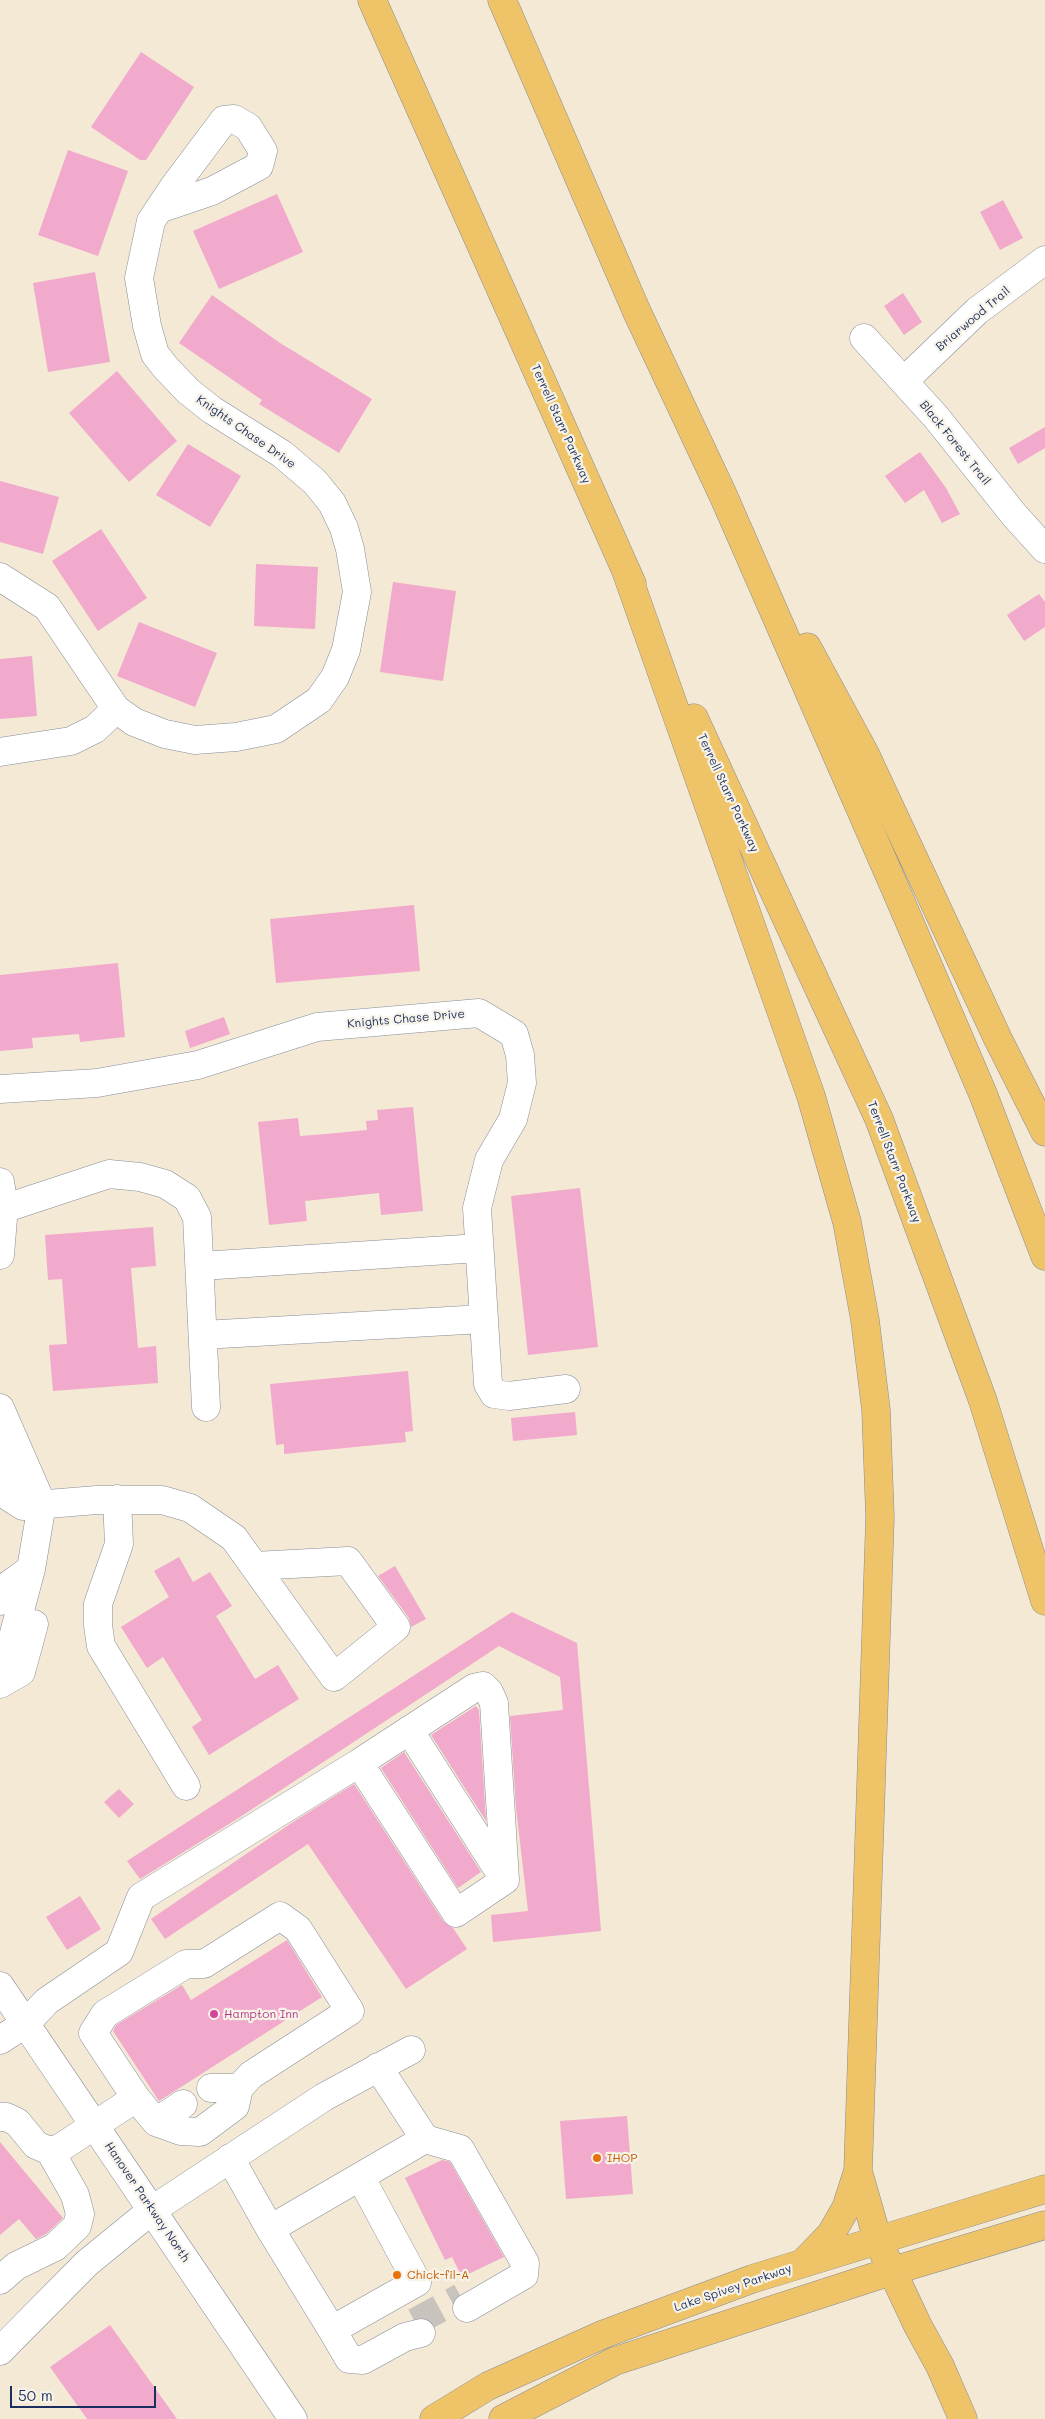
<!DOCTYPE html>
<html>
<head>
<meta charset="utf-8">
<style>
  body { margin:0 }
  #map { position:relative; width:1045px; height:2419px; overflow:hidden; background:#f3e9d5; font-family:Mali,sans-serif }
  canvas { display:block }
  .scale { position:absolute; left:10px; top:2386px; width:146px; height:22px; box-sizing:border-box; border:2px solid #1b2f5e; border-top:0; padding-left:6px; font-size:15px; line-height:18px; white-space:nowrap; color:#1b2f5e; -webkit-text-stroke:4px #f7f3e8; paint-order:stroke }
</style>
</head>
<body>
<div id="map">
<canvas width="1045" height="2419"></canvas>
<div class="scale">50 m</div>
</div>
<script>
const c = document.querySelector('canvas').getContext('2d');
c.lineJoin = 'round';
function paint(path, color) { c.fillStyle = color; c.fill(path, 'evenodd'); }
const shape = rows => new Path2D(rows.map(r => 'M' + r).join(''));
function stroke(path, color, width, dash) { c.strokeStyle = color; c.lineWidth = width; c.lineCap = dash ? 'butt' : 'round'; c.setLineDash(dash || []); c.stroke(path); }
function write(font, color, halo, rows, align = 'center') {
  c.font = font + ' Mali,sans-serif'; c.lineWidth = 4.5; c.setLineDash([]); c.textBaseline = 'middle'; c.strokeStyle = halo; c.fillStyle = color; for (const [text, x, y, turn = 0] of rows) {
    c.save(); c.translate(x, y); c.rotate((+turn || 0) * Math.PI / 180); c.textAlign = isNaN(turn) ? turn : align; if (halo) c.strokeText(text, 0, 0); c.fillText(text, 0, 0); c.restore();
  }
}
const building = shape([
  [141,52,194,87,146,160,140,160,91,127],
  [68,150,128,171,98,256,38,235],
  [277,194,303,252,219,289,193,231],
  [1003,200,1023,238,1000,250,980,212],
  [95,272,110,362,48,372,33,283],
  [903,293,922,322,904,335,884,306],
  [212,295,280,343,372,399,339,453,259,404,262,400,179,343],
  [117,371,177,441,129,482,69,413],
  [1045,427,1045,448,1018,464,1009,448],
  [188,444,241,476,210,527,156,495],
  [920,452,946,488,960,514,942,523,924,490,905,503,885,476],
  [0,481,59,497,43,554,0,542],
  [101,529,147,598,98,631,52,561],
  [256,564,318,567,315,629,254,626],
  [393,582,456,591,443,681,380,672],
  [1039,594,1045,602,1045,627,1024,641,1007,615],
  [139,622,217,653,195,707,117,676],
  [32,656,37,716,0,719,0,659],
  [414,905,420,971,276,983,270,919],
  [118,963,125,1037,80,1042,79,1034,32,1038,33,1048,0,1051,0,975],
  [224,1017,230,1034,190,1048,185,1031],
  [413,1107,423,1211,381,1215,379,1193,305,1201,307,1221,269,1225,258,1122,298,1118,300,1136,326,1134,367,1130,366,1121,378,1120,377,1110],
  [580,1188,598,1347,528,1355,511,1196],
  [153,1227,156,1266,131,1268,138,1348,156,1346,158,1383,53,1391,49,1345,67,1344,62,1279,48,1280,45,1235],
  [408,1371,413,1431,405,1432,406,1442,284,1454,284,1444,276,1445,270,1384],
  [575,1412,577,1435,513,1441,511,1418],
  [179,1557,193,1582,210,1572,232,1606,216,1616,255,1679,278,1665,299,1699,209,1755,192,1727,202,1720,163,1657,147,1668,121,1627,169,1597,154,1571],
  [395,1566,426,1619,411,1627,409,1618,378,1576],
  [512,1612,577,1643,601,1931,493,1942,491,1915,528,1911,516,1808,510,1716,563,1710,560,1677,499,1646,237,1819,140,1879,127,1861],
  [476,1706,479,1710,486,1821,431,1735],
  [404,1752,481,1872,458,1888,381,1768],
  [354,1784,443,1921,453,1928,467,1949,406,1989,308,1844,165,1939,151,1919,293,1822],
  [119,1789,134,1804,119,1818,104,1802],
  [80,1896,101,1929,67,1950,46,1917],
  [287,1940,322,1997,159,2101,113,2031,116,2025,182,1985,191,2000],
  [627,2116,633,2194,566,2199,560,2121],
  [0,2142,63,2218,46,2234,36,2239,19,2219,0,2235],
  [442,2160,450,2162,504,2257,462,2277,452,2257,445,2260,405,2178],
  [110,2325,177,2419,87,2419,50,2367]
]);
const minorTunnel = shape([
  [415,2322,461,2297]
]);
const minor = shape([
  [864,338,936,417,1015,516,1045,549],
  [904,381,977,311,1045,260],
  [0,577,47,607,116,709,134,722,165,734,195,740,236,737,276,729,319,700,335,677,346,650,357,592,350,549,344,528,332,503,315,482,282,454,212,410,188,391,166,368,155,354,147,326,139,278,151,221,173,188,224,120,234,119,248,127,263,151,259,166,212,191,159,209],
  [0,752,71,741,95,729,116,709],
  [0,1089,97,1083,198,1065,317,1027,479,1013,514,1034,520,1055,522,1083,513,1119,489,1160,477,1208,488,1384,494,1394,509,1396,566,1389],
  [0,1182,4,1206,0,1255],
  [4,1206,12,1206,109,1174,140,1177,165,1184,187,1198,197,1217,206,1407],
  [201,1266,479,1248],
  [203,1335,483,1319],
  [0,1408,42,1504,31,1569,13,1637,0,1666],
  [15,1445,3,1469,5,1485,9,1497,23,1506,97,1500,162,1500,190,1508,234,1538,254,1566,334,1677,396,1627,348,1561,254,1566],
  [117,1499,119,1544,98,1604,98,1625,101,1646,186,1786],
  [0,1601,3,1589,31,1569],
  [0,1684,21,1672,34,1624],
  [409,1730,504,1879],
  [0,1986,293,2419],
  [0,2040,25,2024,47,2001,119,1952,141,1897,359,1763,474,1688,483,1686,489,1692,494,1703,505,1880,456,1913,359,1763],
  [211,2088,239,2088],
  [0,2117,6,2117,17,2122,36,2145,50,2151,75,2195,80,2214,77,2226,55,2247,16,2266,0,2280],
  [156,2122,183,2104],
  [425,2139,460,2149,525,2263,524,2275,467,2308],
  [50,2151,60,2148,136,2098,156,2122,181,2131,200,2132,235,2106,239,2088,251,2075,350,2011,298,1929,280,1916,204,1964,186,1964,105,2014,93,2033,136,2098],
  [230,2158,270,2229,425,2139,378,2067],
  [270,2229,332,2330,417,2282,361,2178],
  [332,2330,349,2359,363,2360,405,2337,421,2333],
  [0,2351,87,2263,152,2210,324,2097,411,2050]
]);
const highway = shape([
  [372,0,632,584],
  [502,0,637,312,723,495,898,895,983,1094,1045,1256],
  [625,568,811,1096,847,1222,865,1320,876,1410,880,1517,858,2171,846,2208,831,2234,803,2263],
  [807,647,865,754,998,1039,1045,1132],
  [694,718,879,1119,983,1401,1045,1601],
  [858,2171,878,2241,918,2326,940,2366,963,2419],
  [434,2419,488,2386,604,2334,752,2279,1045,2189],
  [503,2419,615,2361,892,2271,1045,2225]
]);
const markers = [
  [214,2014,5,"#d1479c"],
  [597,2158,5,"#e8710a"],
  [397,2275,5,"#e8710a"]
];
const streetNames = [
  ["Briarwood Trail",973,319,-40],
  ["Terrell Starr Parkway",561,424,66],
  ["Knights Chase Drive",246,432,35],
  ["Black Forest Trail",955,443,51],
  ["Terrell Starr Parkway",728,793,65],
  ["Knights Chase Drive",406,1019,-5],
  ["Terrell Starr Parkway",894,1162,69],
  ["Hanover Parkway North",147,2202,56],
  ["Lake Spivey Parkway",733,2288,-19]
];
const hotelNames = [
  ["Hampton Inn",224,2014]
];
const foodNames = [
  ["IHOP",607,2158],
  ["Chick-fil-A",407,2275]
];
paint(building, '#f1a9cc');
stroke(minorTunnel, '#c8c4bd', 28, [28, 14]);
stroke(minor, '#878c9a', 29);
stroke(highway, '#878c9a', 29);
stroke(minor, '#fff', 28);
stroke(highway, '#efc469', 28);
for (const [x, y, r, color] of markers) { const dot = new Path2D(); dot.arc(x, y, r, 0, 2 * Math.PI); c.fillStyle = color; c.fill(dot); stroke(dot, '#f7f3e8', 2); }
write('12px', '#1b2f5e', '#f7f3e8', streetNames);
write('12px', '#b23c85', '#f7f3e8', hotelNames, 'left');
write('12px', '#c56008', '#f7f3e8', foodNames, 'left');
</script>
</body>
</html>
